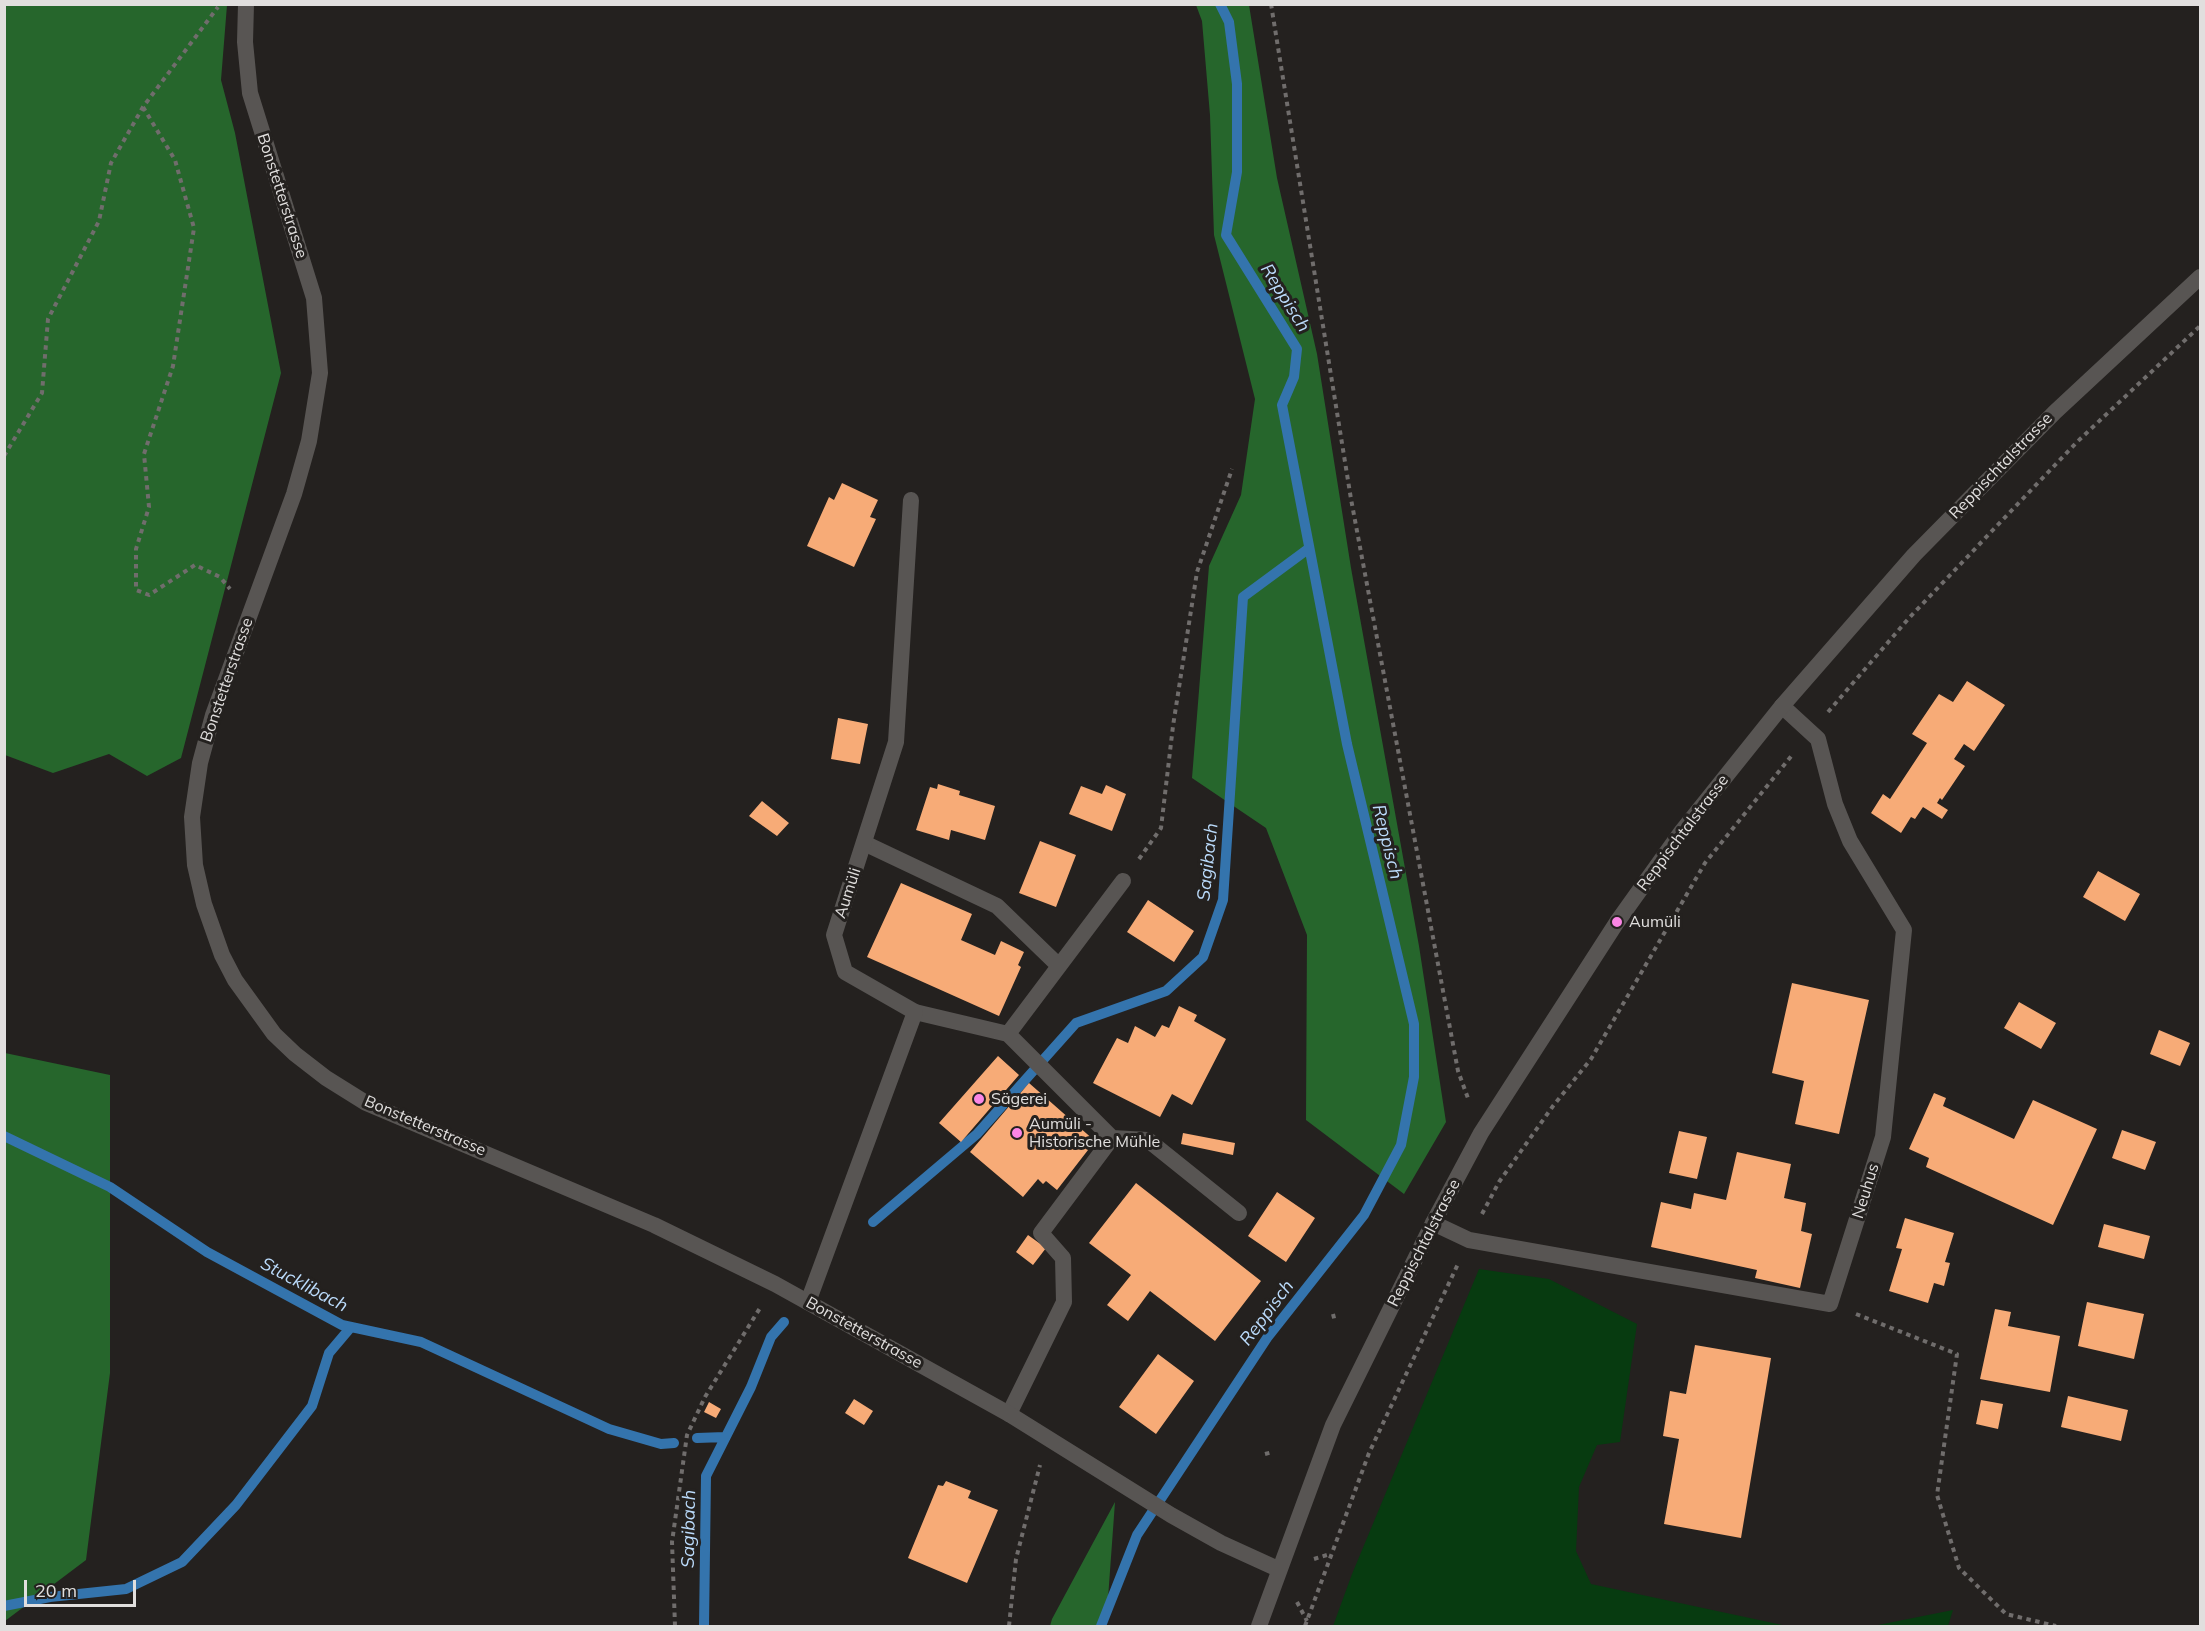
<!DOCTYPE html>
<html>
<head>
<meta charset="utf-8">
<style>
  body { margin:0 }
  #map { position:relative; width:2205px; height:1631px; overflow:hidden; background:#24211f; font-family:Mulish,sans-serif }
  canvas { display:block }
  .frame { position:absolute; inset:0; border:6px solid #e1dfde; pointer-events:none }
  .scale { position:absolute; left:24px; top:1580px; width:112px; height:27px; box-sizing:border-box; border:3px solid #e1dfde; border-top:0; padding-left:8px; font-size:18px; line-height:21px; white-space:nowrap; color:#e1dfde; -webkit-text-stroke:4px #24211f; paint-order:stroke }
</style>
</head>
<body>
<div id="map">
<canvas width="2205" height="1631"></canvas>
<div class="frame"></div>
<div class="scale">20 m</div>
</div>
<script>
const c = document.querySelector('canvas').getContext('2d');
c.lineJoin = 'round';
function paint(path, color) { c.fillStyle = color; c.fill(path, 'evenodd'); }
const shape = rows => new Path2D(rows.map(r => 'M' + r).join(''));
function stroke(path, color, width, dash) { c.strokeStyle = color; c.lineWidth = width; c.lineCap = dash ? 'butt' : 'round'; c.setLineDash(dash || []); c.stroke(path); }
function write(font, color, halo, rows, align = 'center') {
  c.font = font + ' Mulish,sans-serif'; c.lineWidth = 6; c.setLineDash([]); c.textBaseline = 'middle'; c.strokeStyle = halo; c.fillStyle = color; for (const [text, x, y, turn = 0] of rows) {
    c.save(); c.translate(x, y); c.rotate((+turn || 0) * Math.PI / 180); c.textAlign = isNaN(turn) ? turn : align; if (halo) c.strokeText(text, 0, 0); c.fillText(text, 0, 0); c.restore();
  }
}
const green = shape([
  [1479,1269,1549,1279,1637,1324,1620,1442,1597,1445,1579,1487,1576,1551,1591,1584,1787,1626,1333,1626,1352,1574],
  [1953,1610,1948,1626,1873,1626]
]);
const forest = shape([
  [5,4,227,5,221,80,235,133,281,373,181,758,147,776,109,754,53,773,5,755],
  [1196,5,1249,5,1277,178,1317,354,1351,568,1419,946,1446,1122,1404,1194,1306,1120,1307,935,1266,828,1192,778,1209,566,1241,495,1255,399,1214,235,1210,115,1202,21],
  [5,1053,110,1075,110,1373,86,1560,5,1621],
  [1115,1502,1106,1626,1050,1626,1052,1619]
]);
const stream = shape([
  [4,1136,110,1187,207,1252,342,1325,421,1342,609,1429,661,1444,674,1443],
  [873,1222,977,1134,1076,1023,1166,991,1203,957,1223,900,1243,597,1308,549],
  [697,1438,725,1437],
  [4,1606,50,1597,126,1589,182,1562,236,1505,312,1406,329,1353,351,1327],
  [704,1626,706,1476,751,1387,771,1337,784,1322],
  [1101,1626,1137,1535,1267,1338,1364,1215,1401,1145,1414,1077,1414,1024,1347,744,1282,405,1294,377,1297,349,1226,235,1237,172,1237,84,1229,22,1220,4]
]);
const building = shape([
  [842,483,878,500,870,517,876,519,854,567,807,546,829,497,834,500],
  [1967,681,2005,705,1974,751,1964,744,1954,759,1965,766,1942,800,1940,798,1937,803,1948,810,1942,819,1923,807,1915,819,1911,817,1901,833,1871,813,1883,794,1890,799,1927,743,1912,734,1939,694,1953,702],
  [838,718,868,724,860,764,831,759],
  [938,784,960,791,959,795,995,806,985,840,951,830,949,840,916,830,930,787,937,789],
  [1106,785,1126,794,1112,831,1069,814,1081,786,1102,794],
  [762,801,789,823,777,836,749,816],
  [1040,841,1076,855,1056,907,1019,893],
  [2098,871,2140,894,2125,921,2083,897],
  [901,883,972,914,961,940,995,955,1001,941,1024,952,1018,965,1021,967,999,1016,867,957],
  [1148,900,1194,931,1174,962,1127,932],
  [1792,983,1869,1000,1839,1134,1795,1124,1804,1081,1772,1073],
  [2019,1002,2056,1023,2041,1049,2004,1028],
  [1179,1006,1197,1015,1194,1021,1226,1039,1192,1105,1172,1094,1160,1117,1093,1083,1117,1038,1128,1043,1135,1026,1155,1037,1162,1025,1169,1028],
  [2159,1030,2190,1043,2180,1066,2150,1054],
  [998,1056,1019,1075,961,1142,939,1123],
  [1029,1083,1095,1141,1057,1190,1046,1181,1043,1184,1038,1179,1023,1197,970,1152],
  [1934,1093,1946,1098,1943,1106,2014,1139,2033,1100,2097,1129,2053,1225,1926,1167,1929,1158,1909,1149],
  [2122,1130,2156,1142,2145,1170,2112,1158],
  [1679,1131,1707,1137,1697,1179,1669,1173],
  [1183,1133,1235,1143,1233,1155,1181,1144],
  [1737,1152,1791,1164,1784,1198,1806,1203,1801,1231,1812,1234,1800,1288,1755,1278,1757,1270,1651,1247,1661,1202,1691,1209,1694,1193,1726,1200],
  [1136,1183,1261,1281,1215,1341,1150,1291,1128,1321,1107,1305,1131,1275,1089,1243],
  [1277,1192,1315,1218,1286,1262,1248,1236],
  [1905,1218,1954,1233,1945,1262,1950,1263,1944,1286,1934,1283,1928,1303,1889,1291,1902,1249,1896,1248],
  [2104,1224,2150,1236,2144,1259,2098,1247],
  [1028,1235,1046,1248,1033,1265,1016,1252],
  [2087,1302,2144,1314,2134,1359,2078,1346],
  [1995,1309,2011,1312,2008,1326,2060,1336,2050,1392,1980,1379],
  [1695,1345,1771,1358,1741,1538,1664,1524,1679,1439,1663,1436,1670,1391,1686,1394],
  [1158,1354,1194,1381,1156,1434,1119,1407],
  [2068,1396,2128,1410,2121,1441,2061,1427],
  [854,1399,873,1411,864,1425,845,1413],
  [1981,1400,2003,1404,1998,1429,1976,1424],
  [709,1402,721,1409,716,1418,704,1412],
  [946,1481,971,1491,968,1498,998,1510,967,1583,908,1558,938,1485,943,1486]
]);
const path = shape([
  [1271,4,1351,499,1458,1071,1469,1101],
  [143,107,175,160,194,228,173,366,144,454,149,507,136,549,136,590,149,595,195,565,220,577,230,589],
  [4,456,42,393,48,319,99,221,111,163,143,107,218,7],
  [1828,712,1909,618,2077,442,2200,326],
  [1139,859,1161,828,1173,726,1197,572,1232,469],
  [1482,1214,1499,1182,1553,1106,1591,1059,1705,863,1793,754],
  [1333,1314,1335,1322],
  [1856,1314,1957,1354,1937,1495,1959,1568,2006,1614,2056,1626],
  [1265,1454,1273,1452],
  [1314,1559,1330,1554],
  [1297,1602,1307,1621],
  [675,1626,672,1542,687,1435,705,1397,760,1308],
  [1009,1626,1016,1559,1040,1465],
  [1305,1626,1369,1453,1458,1264]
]);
const service = shape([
  [864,843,997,906,1059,966],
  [915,1012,1008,1034,1112,1138,1148,1140,1239,1213],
  [1008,1034,1123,881],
  [1009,1414,1064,1302,1063,1258,1041,1233,1112,1138]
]);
const minor = shape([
  [1433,1223,1469,1240,1830,1304,1883,1137,1904,930,1850,841,1835,804,1818,739,1782,706],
  [808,1302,915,1012,845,972,834,935,896,742,911,500]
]);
const secondary = shape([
  [246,4,245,42,250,93,314,298,320,373,309,441,294,494,213,715,200,763,192,817,195,865,204,904,222,955,235,980,274,1034,295,1054,326,1078,366,1103,654,1225,775,1284,1009,1414,1171,1515,1221,1543,1278,1569],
  [1259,1626,1333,1425,1433,1223,1481,1133,1617,922,1682,831,1782,706,1914,555,2055,412,2200,277]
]);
const markers = [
  [1617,922,6,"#fb86e5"],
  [979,1099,6,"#fb86e5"],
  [1017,1133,6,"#fb86e5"]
];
const streetNames = [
  ["Bonstetterstrasse",282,196,72],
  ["Reppischtalstrasse",2001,466,-46],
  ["Bonstetterstrasse",227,680,-71],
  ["Reppischtalstrasse",1683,833,-53],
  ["Aumüli",848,893,-72],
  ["Bonstetterstrasse",425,1126,23],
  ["Neuhus",1866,1191,-73],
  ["Reppischtalstrasse",1424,1243,-63],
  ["Bonstetterstrasse",864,1333,29]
];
const poiNames = [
  ["Aumüli",1629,922],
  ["Sägerei",991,1099],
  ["Aumüli -",1029,1124],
  ["Historische Mühle",1029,1142]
];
const waterNames = [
  ["Reppisch",1285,298,58],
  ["Reppisch",1387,842,76],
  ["Sagibach",1208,862,-84],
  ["Stucklibach",304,1285,28],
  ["Reppisch",1267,1313,-53],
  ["Sagibach",689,1529,-89]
];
paint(green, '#073b10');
paint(forest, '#26662c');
stroke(stream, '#3474ad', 10);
paint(building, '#f7ab77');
stroke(path, '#706d6c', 4, [4.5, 4.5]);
stroke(service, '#585553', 16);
stroke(minor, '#585553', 16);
stroke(secondary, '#585553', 16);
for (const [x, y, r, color] of markers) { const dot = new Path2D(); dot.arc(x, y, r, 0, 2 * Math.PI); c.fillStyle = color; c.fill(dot); stroke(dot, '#24211f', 2); }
write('16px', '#e1dfde', '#24211f', streetNames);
write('16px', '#e1dfde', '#24211f', poiNames, 'left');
write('italic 18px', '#bbdbfb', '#24211f', waterNames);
</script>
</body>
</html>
